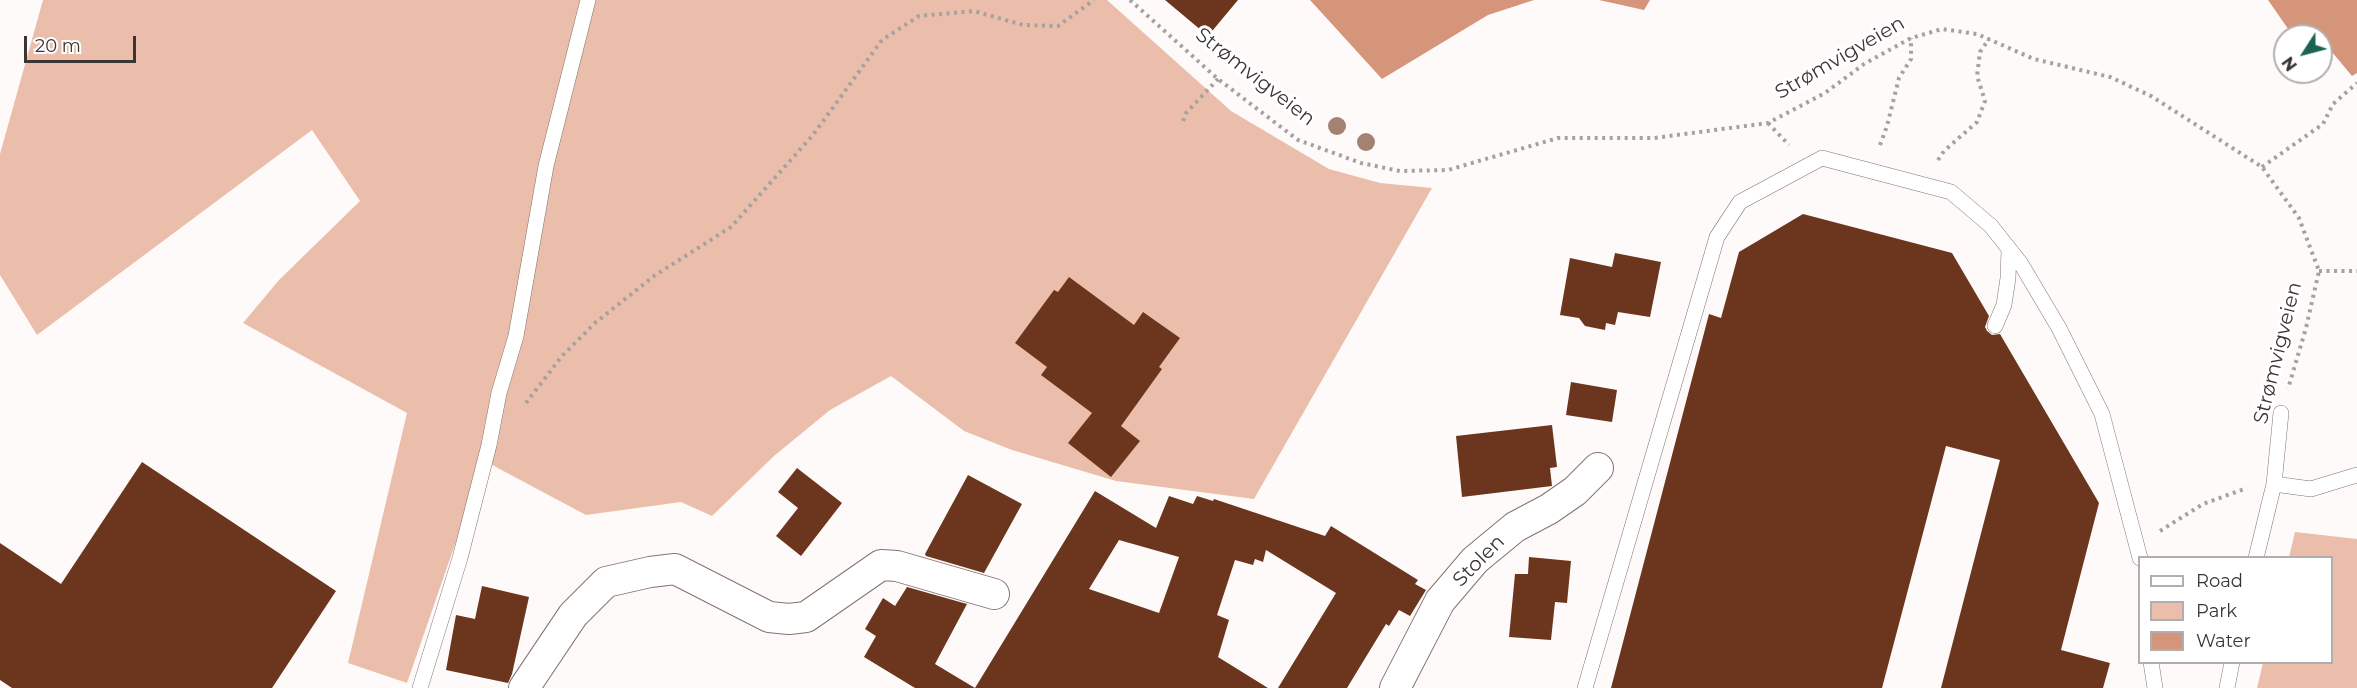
<!DOCTYPE html>
<html>
<head>
<meta charset="utf-8">
<style>
  body { margin:0 }
  #map { position:relative; width:2357px; height:688px; overflow:hidden; background:#fefaf9; font-family:Montserrat,sans-serif }
  canvas { display:block }
  .legend { position:absolute; left:2138px; top:556px; width:195px; height:108px; box-sizing:border-box; background:#fff; border:2px solid #b1aead; margin:0; padding:8px 10px; list-style:none; font-size:18px; color:#3b3533 }
  .legend li { display:flex; align-items:center; gap:12px; height:30px }
  .legend b { width:30px; border:2px solid #b1aead }
  .north { position:absolute; left:2273px; top:24px; width:60px; height:60px; box-sizing:border-box; background:#fff; border:2px solid #b1aead; border-radius:50%; rotate:234deg; font-size:16px; font-weight:700; line-height:24px; text-align:center; color:#3b3533 }
  .north::after { content:''; display:block; margin:auto; width:21px; height:27px; background:#1d6354; clip-path:polygon(50% 0,100% 100%,50% 72%,0 100%) }
  .scale { position:absolute; left:24px; top:36px; width:112px; height:27px; box-sizing:border-box; border:3px solid #3b3533; border-top:0; padding-left:8px; font-size:18px; line-height:21px; white-space:nowrap; color:#3b3533; -webkit-text-stroke:4px #fff; paint-order:stroke }
</style>
</head>
<body>
<div id="map">
<canvas width="2357" height="688"></canvas>
<ul class="legend">
<li><b style="height:8px;background:#fff"></b>Road</li>
<li><b style="height:16px;background:#eabeab"></b>Park</li>
<li><b style="height:16px;background:#d5957b"></b>Water</li>
</ul>
<div class="north">N</div>
<div class="scale">20 m</div>
</div>
<script>
const c = document.querySelector('canvas').getContext('2d');
c.lineJoin = 'round';
function paint(path, color) { c.fillStyle = color; c.fill(path, 'evenodd'); }
const shape = rows => new Path2D(rows.map(r => 'M' + r).join(''));
function stroke(path, color, width, dash) { c.strokeStyle = color; c.lineWidth = width; c.lineCap = dash ? 'butt' : 'round'; c.setLineDash(dash || []); c.stroke(path); }
function write(font, color, halo, rows, align = 'center') {
  c.font = font + ' Montserrat,sans-serif'; c.lineWidth = 6; c.setLineDash([]); c.textBaseline = 'middle'; c.strokeStyle = halo; c.fillStyle = color; for (const [text, x, y, turn = 0] of rows) {
    c.save(); c.translate(x, y); c.rotate((+turn || 0) * Math.PI / 180); c.textAlign = isNaN(turn) ? turn : align; if (halo) c.strokeText(text, 0, 0); c.fillText(text, 0, 0); c.restore();
  }
}
const green = shape([
  [43,0,1107,0,1231,111,1329,169,1380,183,1432,188,1254,499,1116,481,1012,450,964,431,891,376,830,410,774,456,712,516,681,502,586,515,479,458,463,521,407,683,348,663,407,413,243,323,279,280,360,201,312,130,37,335,0,275,0,154],
  [2295,532,2357,539,2357,688,2257,688,2263,663,2332,662,2332,558,2289,557]
]);
const water = shape([
  [1310,0,1534,0,1488,15,1382,79],
  [1599,0,1650,0,1644,10],
  [2268,0,2357,0,2357,73,2352,76,2332,52,2321,57,2321,36,2293,36]
]);
const building = shape([
  [1165,0,1238,0,1208,36],
  [1803,214,1952,253,1989,316,1985,327,1987,331,1992,335,2000,334,2099,503,2061,650,2110,663,2103,688,1941,688,2000,460,1946,446,1882,688,1611,688,1709,314,1721,318,1739,252],
  [1615,253,1661,262,1650,317,1618,312,1615,325,1606,323,1605,330,1585,326,1579,318,1560,315,1570,258,1612,267],
  [1069,277,1134,325,1143,312,1180,338,1159,367,1162,369,1121,426,1140,441,1111,477,1068,443,1092,413,1041,375,1047,367,1015,343,1054,290,1058,292],
  [1571,382,1617,390,1612,422,1566,415],
  [1552,425,1557,467,1550,468,1552,486,1462,497,1456,436],
  [142,462,336,591,272,688,12,688,0,680,0,543,61,584],
  [797,468,842,503,801,556,776,536,798,508,778,492],
  [968,475,1022,504,984,573,926,556,925,554],
  [1095,491,1156,528,1169,496,1193,504,1197,496,1213,501,1214,499,1325,536,1331,526,1418,580,1415,584,1426,590,1410,616,1399,610,1389,626,1386,624,1347,688,1278,688,1336,593,1266,550,1263,562,1255,559,1253,565,1235,560,1217,615,1229,620,1218,657,1268,688,915,688,864,657,876,636,865,629,883,598,895,606,907,587,967,604,935,664,975,688],
  [1119,540,1179,557,1159,613,1089,589],
  [1529,557,1571,561,1567,603,1555,602,1551,640,1509,637,1515,574,1528,574],
  [482,586,529,597,512,674,508,683,446,670,456,615,475,619]
]);
const path = shape([
  [1130,0,1218,79,1298,140,1361,163,1400,171,1448,170,1558,138,1654,138,1768,123,1825,93,1864,64,1911,38,1942,29,1977,34,2034,59,2110,77,2151,96,2262,167,2299,218,2319,271,2306,328,2288,389],
  [1183,121,1186,113,1218,79],
  [1768,123,1789,145],
  [1880,145,1887,126,1899,78,1911,59,1911,38],
  [1938,160,1944,151,1977,122,1985,101,1977,76,1980,52,1989,39],
  [2262,167,2323,124,2333,104,2357,83],
  [2319,271,2357,271],
  [526,403,562,356,595,323,654,276,731,227,813,135,882,40,919,16,974,11,1023,25,1058,26,1094,0],
  [2160,531,2203,504,2247,488]
]);
const lane = shape([
  [1995,326,2004,305,2008,278,2009,249],
  [2274,484,2311,489,2357,475],
  [2256,558,2274,484,2281,413],
  [2151,662,2155,688],
  [420,688,460,558,489,445,499,393,516,336,546,166,588,0],
  [1585,688,1717,237,1740,202,1822,158,1951,192,1991,226,2021,264,2059,328,2102,414,2140,558],
  [2227,688,2232,662]
]);
const street = shape([
  [524,688,573,615,606,582,650,572,675,569,769,617,789,619,806,617,881,565,897,566,994,594],
  [1395,688,1440,601,1475,560,1515,527,1549,509,1575,491,1598,468]
]);
const trees = [
  [1337,126],
  [1366,142]
];
const streetNames = [
  ["Strømvigveien",1840,58,-30],
  ["Strømvigveien",1255,77,38],
  ["Strømvigveien",2278,353,-76],
  ["Stolen",1479,561,-45]
];
paint(green, '#eabeab');
paint(water, '#d5957b');
paint(building, '#6c351d');
stroke(lane, '#83746f', 16);
stroke(street, '#83746f', 32);
stroke(path, '#a6a19f', 4, [3, 4.5]);
stroke(lane, '#fff', 15);
stroke(street, '#fff', 30);
c.fillStyle = '#a38271';
for (const [x, y] of trees) { c.beginPath(); c.arc(x, y, 9, 0, 2 * Math.PI); c.fill(); }
write('20px', '#3b3533', '#fff', streetNames);
</script>
</body>
</html>
